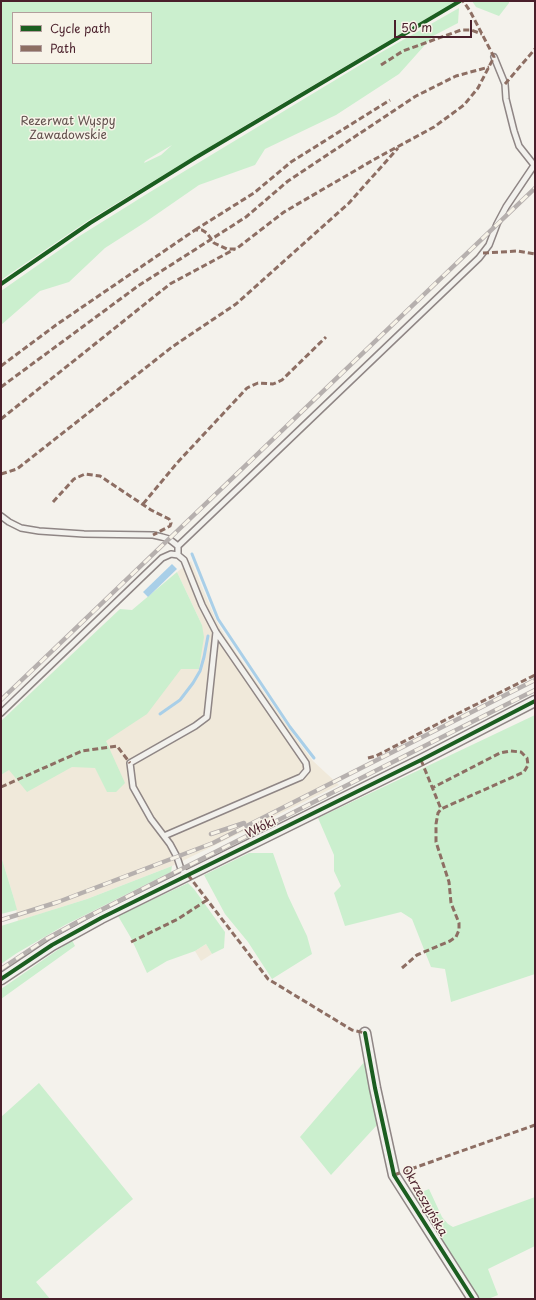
<!DOCTYPE html>
<html>
<head>
<meta charset="utf-8">
<style>
  body { margin:0 }
  #map { position:relative; width:536px; height:1300px; overflow:hidden; background:#f4f2ec; font-family:"Playpen Sans",sans-serif }
  canvas { display:block }
  .frame { position:absolute; inset:0; border:2px solid #4a1f2b; pointer-events:none }
  .legend { position:absolute; left:12px; top:12px; width:140px; height:52px; box-sizing:border-box; background:#f7f3e8; border:1px solid #b29e9c; margin:0; padding:5px 7px; list-style:none; font-size:12px; color:#4a1f2b }
  .legend li { display:flex; align-items:center; gap:8px; height:20px }
  .legend b { width:20px; border:1px solid #b29e9c }
  .scale { position:absolute; left:394px; top:20px; width:78px; height:18px; box-sizing:border-box; border:2px solid #4a1f2b; border-top:0; padding-left:5px; font-size:12px; line-height:14px; white-space:nowrap; color:#4a1f2b; -webkit-text-stroke:3px #f7f3e8; paint-order:stroke }
</style>
</head>
<body>
<div id="map">
<canvas width="536" height="1300"></canvas>
<div class="frame"></div>
<ul class="legend">
<li><b style="height:5px;background:#1b5e20"></b>Cycle path</li>
<li><b style="height:5px;background:#8d6e63"></b>Path</li>
</ul>
<div class="scale">50 m</div>
</div>
<script>
const c = document.querySelector('canvas').getContext('2d');
c.lineJoin = 'round';
function paint(path, color) { c.fillStyle = color; c.fill(path, 'evenodd'); }
const shape = rows => new Path2D(rows.map(r => 'M' + r).join(''));
function stroke(path, color, width, dash) { c.strokeStyle = color; c.lineWidth = width; c.lineCap = dash ? 'butt' : 'round'; c.setLineDash(dash || []); c.stroke(path); }
function write(font, color, halo, rows, align = 'center') {
  c.font = font + ' "Playpen Sans",sans-serif'; c.lineWidth = 3; c.setLineDash([]); c.textBaseline = 'middle'; c.strokeStyle = halo; c.fillStyle = color; for (const [text, x, y, turn = 0] of rows) {
    c.save(); c.translate(x, y); c.rotate((+turn || 0) * Math.PI / 180); c.textAlign = isNaN(turn) ? turn : align; if (halo) c.strokeText(text, 0, 0); c.fillText(text, 0, 0); c.restore();
  }
}
const built = shape([
  [191,561,216,620,228,641,300,744,313,761,339,785,172,866,87,899,18,921,15,902,1,856,1,775,133,688,202,625,177,572],
  [206,944,212,954,201,961,195,951]
]);
const green = shape([
  [1,1,456,1,251,122,89,220,1,280],
  [13,13,151,13,151,63,13,63],
  [172,145,161,155,144,163,145,161],
  [472,1,509,1,509,3,499,16,476,7],
  [459,8,458,23,433,36,399,74,336,115,265,149,255,165,199,185,147,221,105,248,69,282,40,291,1,325,1,291,78,237,150,192,380,53],
  [177,572,202,625,204,637,199,669,181,669,147,714,106,741,125,783,116,792,107,792,95,768,72,767,27,792,9,770,1,775,1,721,120,609,132,610],
  [535,715,535,974,451,1002,445,969,431,967,412,919,401,912,345,926,334,893,341,886,334,871,334,855,318,818],
  [249,853,273,853,288,896,307,936,312,954,272,979,248,942,225,914,204,875],
  [1,856,15,902,17,910,1,914],
  [172,866,171,872,65,925,17,953,1,964,1,926,87,899],
  [188,883,194,889,225,932,224,948,212,954,206,944,195,951,167,961,147,973,131,938,118,916],
  [72,940,75,946,1,999,1,989],
  [366,1060,377,1125,331,1175,300,1137],
  [39,1083,133,1199,36,1282,50,1299,1,1299,1,1117],
  [429,1189,442,1217,448,1224,453,1227,535,1197,535,1246,488,1269,498,1295,488,1299,478,1299,417,1202,416,1198,419,1193]
]);
const water = shape([
  [172,564,177,569,148,597,143,592]
]);
const stream = shape([
  [192,554,218,619,290,727,314,758],
  [160,714,180,700,193,683,200,671,204,657,208,636]
]);
const lane = shape([
  [494,57,505,84,506,99,514,131,519,146,534,165],
  [1,516,9,522,21,528,39,531,84,534,153,535,162,537,169,539,178,546,178,555],
  [178,546,479,258,489,245,497,224,506,207,535,164],
  [1,713,162,558,171,554,178,555,184,560,202,605,216,632,306,763,307,770,301,777,164,836],
  [188,875,181,869,177,857,170,844,151,819,133,787,130,763,195,726,207,717,216,632]
]);
const street = shape([
  [1,979,52,945,101,918,421,760,535,701],
  [365,1033,375,1088,394,1175,473,1299]
]);
const rail = shape([
  [1,700,535,188],
  [211,834,244,823],
  [1,920,58,902,213,843,535,680],
  [1,969,46,939,81,920,535,690]
]);
const quiet = shape([
  [381,65,403,51,461,30,471,30,482,34],
  [505,84,535,49],
  [195,230,254,193,291,162,390,100],
  [483,253,518,251,535,254],
  [1,366,56,325,195,230,202,230,207,233,214,243,227,249,236,249,284,212,375,159,434,127,464,105,478,88,494,57,470,11,463,1],
  [1,387,138,286,246,217,288,181,416,96,456,76,489,67],
  [1,419,170,284,235,249],
  [1,474,17,469,172,347,236,304,349,203,398,148],
  [53,502,74,479,85,474,100,476,151,510,169,519,171,523,170,526,153,535],
  [143,504,177,463,247,388,258,383,273,384,282,380,326,337],
  [368,758,376,756,449,718,535,675],
  [421,760,441,809],
  [1,787,82,751,117,746,130,763],
  [188,875,268,979,352,1030,365,1033,366,1035],
  [131,942,178,919,207,900],
  [402,968,417,955,450,941,456,937,459,930,459,923,451,903,449,882,436,842,436,824,438,813,441,809,524,772,528,765,527,758,521,752,510,751,500,753,432,788],
  [394,1175,535,1125]
]);
const cycleway = shape([
  [1,284,90,223,195,158,460,1],
  [1,979,52,945,101,918,421,760,535,701],
  [365,1033,375,1088,394,1175,473,1299]
]);
const parkNames = [
  ["Rezerwat Wyspy",68,122],
  ["Zawadowskie",68,136]
];
const streetNames = [
  ["Włóki",261,828,-26],
  ["Okrzeszyńska",424,1201,60]
];
paint(built, '#f0e9da');
paint(green, '#cbefce');
paint(water, '#a9cfe8');
stroke(stream, '#a9cfe8', 3);
stroke(lane, '#8f8685', 8);
stroke(street, '#8f8685', 13);
stroke(lane, '#f2f1ed', 5);
stroke(street, '#f2f1ed', 10);
stroke(rail, '#b6b0ae', 4.5);
stroke(rail, '#f7f3e8', 3, [9]);
stroke(quiet, '#8d6e63', 3, [6, 3]);
stroke(cycleway, '#1b5e20', 4);
write('12px', '#62524e', '#f7f3e8', parkNames);
write('12px', '#4a1f2b', '#f7f3e8', streetNames);
</script>
</body>
</html>
